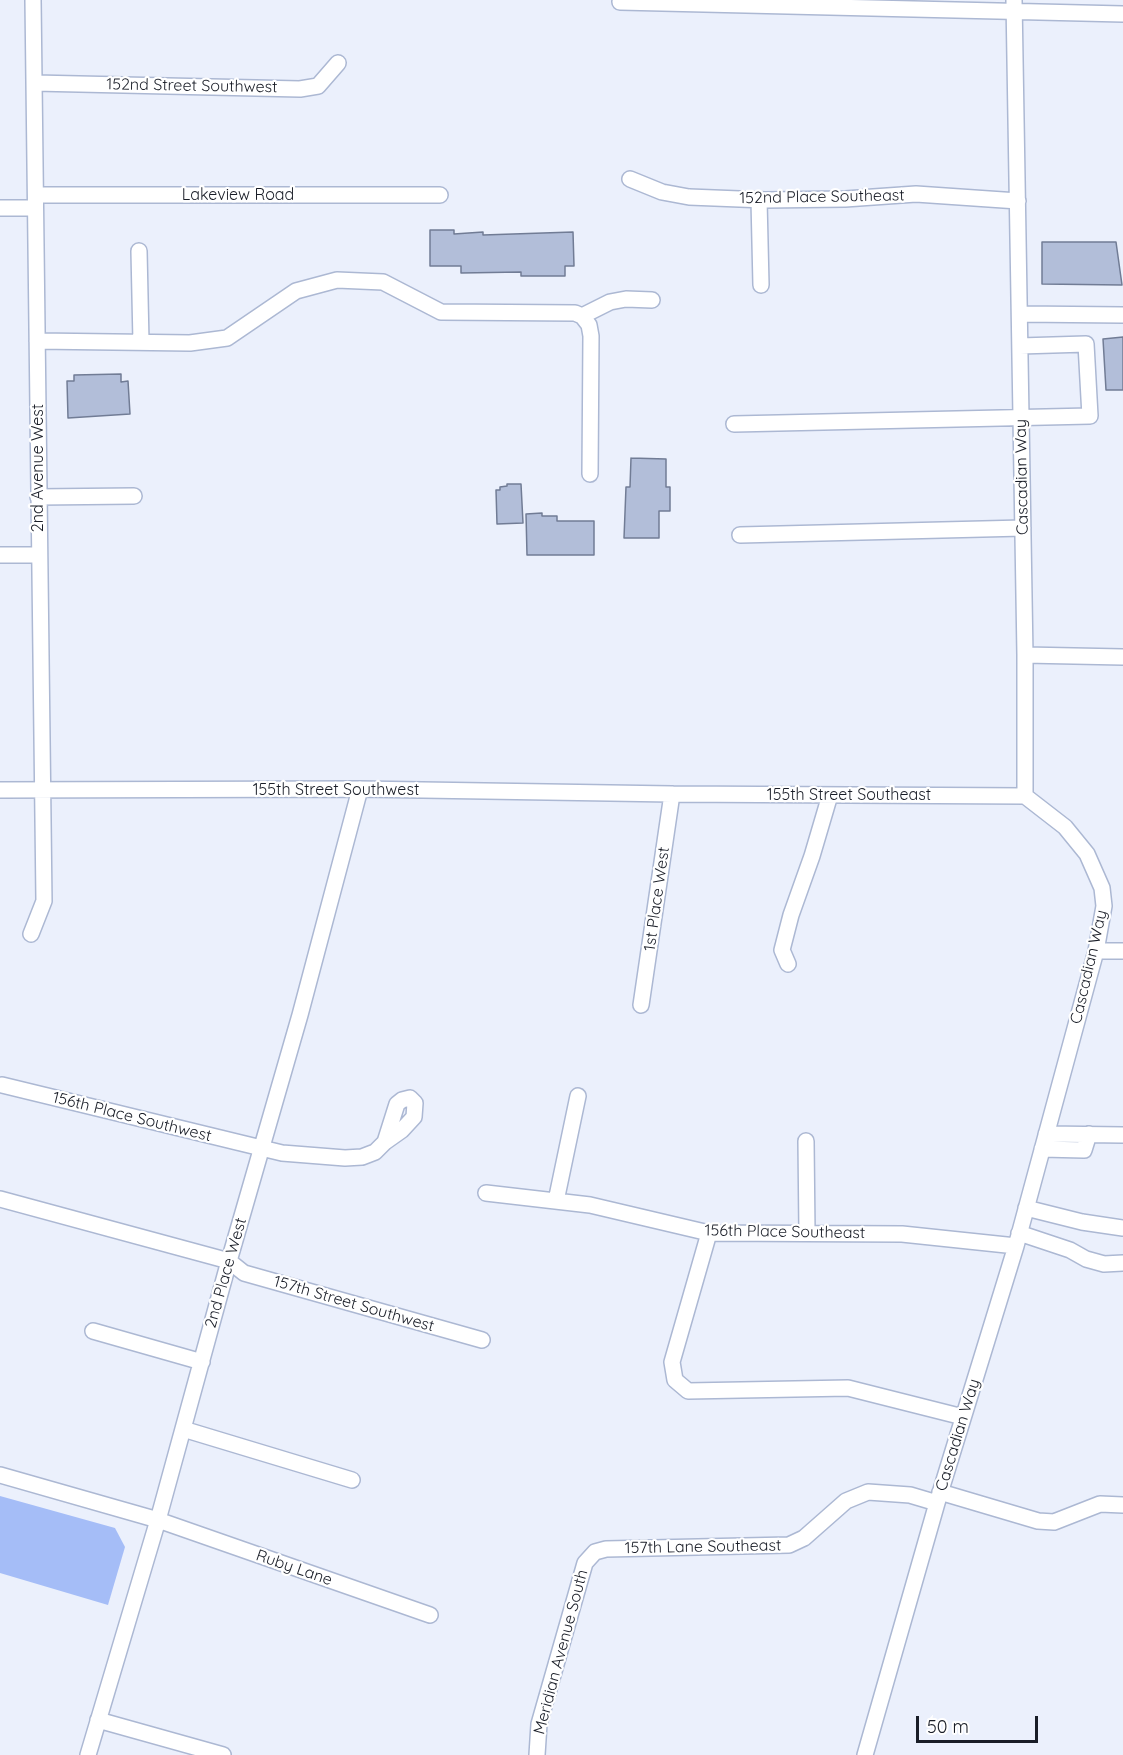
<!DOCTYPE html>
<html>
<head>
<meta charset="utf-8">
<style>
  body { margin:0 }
  #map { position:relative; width:1123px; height:1755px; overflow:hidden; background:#ebf0fc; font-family:Quicksand,sans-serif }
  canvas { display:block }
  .scale { position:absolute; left:916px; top:1716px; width:122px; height:27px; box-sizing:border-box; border:3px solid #191d27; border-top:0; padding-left:8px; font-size:18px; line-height:21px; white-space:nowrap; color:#191d27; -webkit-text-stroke:4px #fff; paint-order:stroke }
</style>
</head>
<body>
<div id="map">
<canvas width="1123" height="1755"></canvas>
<div class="scale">50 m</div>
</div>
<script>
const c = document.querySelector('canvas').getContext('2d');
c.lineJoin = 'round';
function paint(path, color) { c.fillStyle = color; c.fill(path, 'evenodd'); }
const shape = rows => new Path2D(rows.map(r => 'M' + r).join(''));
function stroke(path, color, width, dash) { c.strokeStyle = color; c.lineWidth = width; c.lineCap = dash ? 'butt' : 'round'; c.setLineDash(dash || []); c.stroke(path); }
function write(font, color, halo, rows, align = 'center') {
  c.font = font + ' Quicksand,sans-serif'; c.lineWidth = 4.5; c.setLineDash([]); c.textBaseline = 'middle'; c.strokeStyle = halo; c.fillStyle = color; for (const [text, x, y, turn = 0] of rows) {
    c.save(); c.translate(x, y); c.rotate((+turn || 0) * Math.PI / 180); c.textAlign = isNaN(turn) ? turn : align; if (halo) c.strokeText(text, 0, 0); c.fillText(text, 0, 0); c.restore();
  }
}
const green = shape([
  [0,1496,115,1528,125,1547,108,1605,0,1573]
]);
const building = shape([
  [430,230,454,230,454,234,483,232,483,235,573,232,574,266,565,266,565,276,521,276,521,272,461,273,461,266,430,266,430,230],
  [1042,242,1116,242,1122,285,1042,284,1042,242],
  [1123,337,1123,390,1106,390,1103,339,1123,337],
  [121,374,121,382,128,381,130,414,68,418,67,381,74,381,74,375,121,374],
  [631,458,666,459,666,487,670,487,670,511,659,511,659,538,624,538,626,487,630,487,631,458],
  [507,484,521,484,523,523,497,524,496,490,500,490,500,487,507,486,507,484],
  [542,513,542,516,557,516,557,521,594,521,594,555,527,555,526,514,542,513]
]);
const minor = shape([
  [1014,0,1025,655,1025,796],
  [620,2,1123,14],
  [35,83,300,89,318,86,338,63],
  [630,179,662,192,689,197,765,200,845,199,916,194,1018,201],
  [36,195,440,195],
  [759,200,761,285],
  [0,208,35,208],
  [139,251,141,342],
  [1020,314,1123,315],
  [582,316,610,302,626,299,652,300],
  [37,341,190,343,227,338,296,291,337,280,383,282,441,312,575,313,582,316,589,325,591,336,590,474],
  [734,424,1090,416,1086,344,1020,346],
  [38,497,134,496],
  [740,535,1023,528],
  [0,555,38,555],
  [1025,655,1123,657],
  [0,790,360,789,672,794,1025,796],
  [31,934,44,901,33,0],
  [1096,951,1123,951],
  [788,964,782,950,791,915,812,856,830,795],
  [641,1005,672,794],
  [2,1085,282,1153,345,1158,362,1157,375,1152,385,1142,397,1104,402,1100,410,1098,415,1103,414,1117,402,1130,385,1142],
  [1046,1134,1123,1135],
  [806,1141,807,1233],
  [1042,1149,1084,1150,1089,1134],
  [486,1193,590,1205,709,1233,902,1234,1016,1246],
  [0,1199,229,1261,244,1273,482,1340],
  [556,1201,578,1096],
  [1026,1208,1082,1222,1123,1228],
  [709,1233,672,1362,675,1380,688,1391,848,1388,963,1417],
  [1019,1233,1070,1250,1086,1259,1104,1264,1123,1263],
  [93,1331,202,1362],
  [183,1429,352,1480],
  [0,1475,158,1520,430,1615],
  [940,1492,1038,1521,1054,1522,1100,1504,1123,1505],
  [98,1720,223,1755],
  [88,1755,158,1520,229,1261,300,1015,360,789],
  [537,1755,539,1724,585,1563,595,1552,606,1549,789,1545,804,1538,846,1501,868,1492,910,1495,937,1503],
  [865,1755,937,1503,1016,1246,1096,951,1104,906,1102,888,1087,854,1065,827,1025,796]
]);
const streetNames = [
  ["152nd Street Southwest",192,86,1],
  ["Lakeview Road",238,195],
  ["152nd Place Southeast",822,197,-1],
  ["2nd Avenue West",38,468,-90],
  ["Cascadian Way",1022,477,-91],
  ["155th Street Southwest",336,790],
  ["155th Street Southeast",849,795],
  ["1st Place West",657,899,-82],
  ["Cascadian Way",1089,967,-77],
  ["156th Place Southwest",132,1117,14],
  ["156th Place Southeast",785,1232,1],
  ["2nd Place West",226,1273,-74],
  ["157th Street Southwest",354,1304,16],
  ["Cascadian Way",958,1435,-73],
  ["157th Lane Southeast",703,1547,-1],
  ["Ruby Lane",294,1568,19],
  ["Meridian Avenue South",561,1652,-75]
];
paint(green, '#a5bdf7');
paint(building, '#b2bed9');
stroke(building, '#717c95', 1.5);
stroke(minor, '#acb8d3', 18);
stroke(minor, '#fff', 15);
write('16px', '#191d27', '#fff', streetNames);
</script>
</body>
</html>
